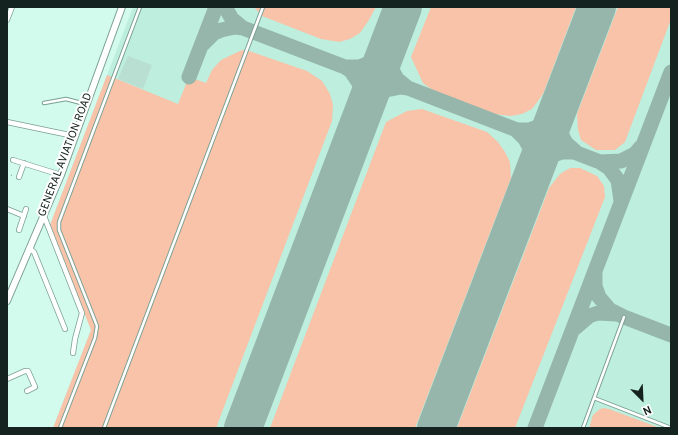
<!DOCTYPE html>
<html>
<head>
<meta charset="utf-8">
<style>
  body { margin:0 }
  #map { position:relative; width:678px; height:435px; overflow:hidden; background:#d2faed; font-family:Overpass,sans-serif }
  canvas { display:block }
  .frame { position:absolute; inset:0; border:8px solid #14231f; pointer-events:none }
  .north { position:absolute; left:622px; top:379px; width:40px; height:40px; -webkit-text-stroke:3px #fff; paint-order:stroke; rotate:156deg; font-size:11px; font-weight:700; line-height:16px; text-align:center; color:#14231f }
  .north::after { content:''; display:block; margin:auto; width:14px; height:18px; background:#14231f; clip-path:polygon(50% 0,100% 100%,50% 72%,0 100%) }
</style>
</head>
<body>
<div id="map">
<canvas width="678" height="435"></canvas>
<div class="frame"></div>
<div class="north">N</div>
</div>
<script>
const c = document.querySelector('canvas').getContext('2d');
c.lineJoin = 'round';
function paint(path, color) { c.fillStyle = color; c.fill(path, 'evenodd'); }
const shape = rows => new Path2D(rows.map(r => 'M' + r).join(''));
function stroke(path, color, width, dash) { c.strokeStyle = color; c.lineWidth = width; c.lineCap = dash ? 'butt' : 'round'; c.setLineDash(dash || []); c.stroke(path); }
function write(font, color, halo, rows, align = 'center') {
  c.font = font + ' Overpass,sans-serif'; c.lineWidth = 4; c.setLineDash([]); c.textBaseline = 'middle'; c.strokeStyle = halo; c.fillStyle = color; for (const [text, x, y, turn = 0] of rows) {
    c.save(); c.translate(x, y); c.rotate((+turn || 0) * Math.PI / 180); c.textAlign = isNaN(turn) ? turn : align; if (halo) c.strokeText(text, 0, 0); c.fillText(text, 0, 0); c.restore();
  }
}
const built = shape([
  [133,7,671,7,671,428,53,428,91,330,50,225]
]);
const green = shape([
  [254,7,376,7,369,20,360,33,350,39,339,42,321,39,262,16],
  [431,7,576,7,543,94,532,109,522,114,511,116,494,114,434,91,423,83,411,57],
  [618,7,671,7,671,19,625,142,615,150,596,150,581,140,578,130,577,114],
  [242,50,249,51,307,71,322,81,330,94,333,105,332,121,216,428,53,428,91,330,50,225,107,75,178,104,189,77,206,83,212,70,221,60],
  [422,109,487,132,498,142,505,152,510,162,511,178,415,428,270,428,386,122,407,111],
  [570,168,580,168,597,176,604,186,605,197,515,428,457,428,549,188,560,174],
  [604,408,609,409,660,428,589,428,593,415,600,409]
]);
const taxiway = shape([
  [225,7,232,19,243,28,345,67,351,71,363,89,364,96,364,110],
  [203,44,214,33,221,30,235,27,243,28],
  [389,44,390,66,397,79,408,88,600,162,621,161,635,154,641,147],
  [345,67,360,67,367,64,380,56,389,44],
  [189,77,216,7],
  [558,108,559,130,566,143,575,151],
  [364,110,373,98,386,90,401,87,408,88],
  [519,130,529,130,543,125,549,120,558,108],
  [517,131,525,139,532,152,533,174],
  [600,162,609,168,618,180,621,201],
  [533,174,537,168,548,157,562,152,573,152],
  [595,274,595,286,599,297,610,310,624,317,671,335],
  [575,328,589,316,598,313,616,314],
  [535,428,671,72]
]);
const runway = shape([
  [243,428,403,7],
  [436,428,597,7]
]);
const building = shape([
  [128,56,152,65,143,89,118,79]
]);
const path = shape([
  [7,174,14,176]
]);
const lane = shape([
  [44,103,66,99,85,104],
  [594,398,671,428],
  [60,428,95,338,97,326,59,230,59,222,140,7],
  [104,428,263,7],
  [583,428,624,317]
]);
const street = shape([
  [7,20,12,7],
  [7,122,74,136],
  [13,160,61,175],
  [19,177,24,163],
  [7,209,24,216],
  [44,216,82,313,75,339,73,353],
  [19,230,26,209],
  [29,248,34,252,65,329],
  [7,379,25,371,28,371,35,387,27,391]
]);
const secondary = shape([
  [7,301,61,175,122,7]
]);
const streetNames = [
  ["GENERAL AVIATION ROAD",66,155,-69]
];
paint(built, '#beeede');
paint(green, '#f8c3a8');
stroke(taxiway, '#96b6ac', 15);
stroke(runway, '#96b6ac', 38);
paint(building, '#b8dfd2');
stroke(lane, '#7ba094', 4.5);
stroke(street, '#7ba094', 6);
stroke(secondary, '#7ba094', 8);
stroke(path, '#759088', 1, [1, 3]);
stroke(lane, '#fff', 2.5);
stroke(street, '#fff', 4.5);
stroke(secondary, '#fff', 6);
write('11px', '#14231f', '#fff', streetNames);
</script>
</body>
</html>
